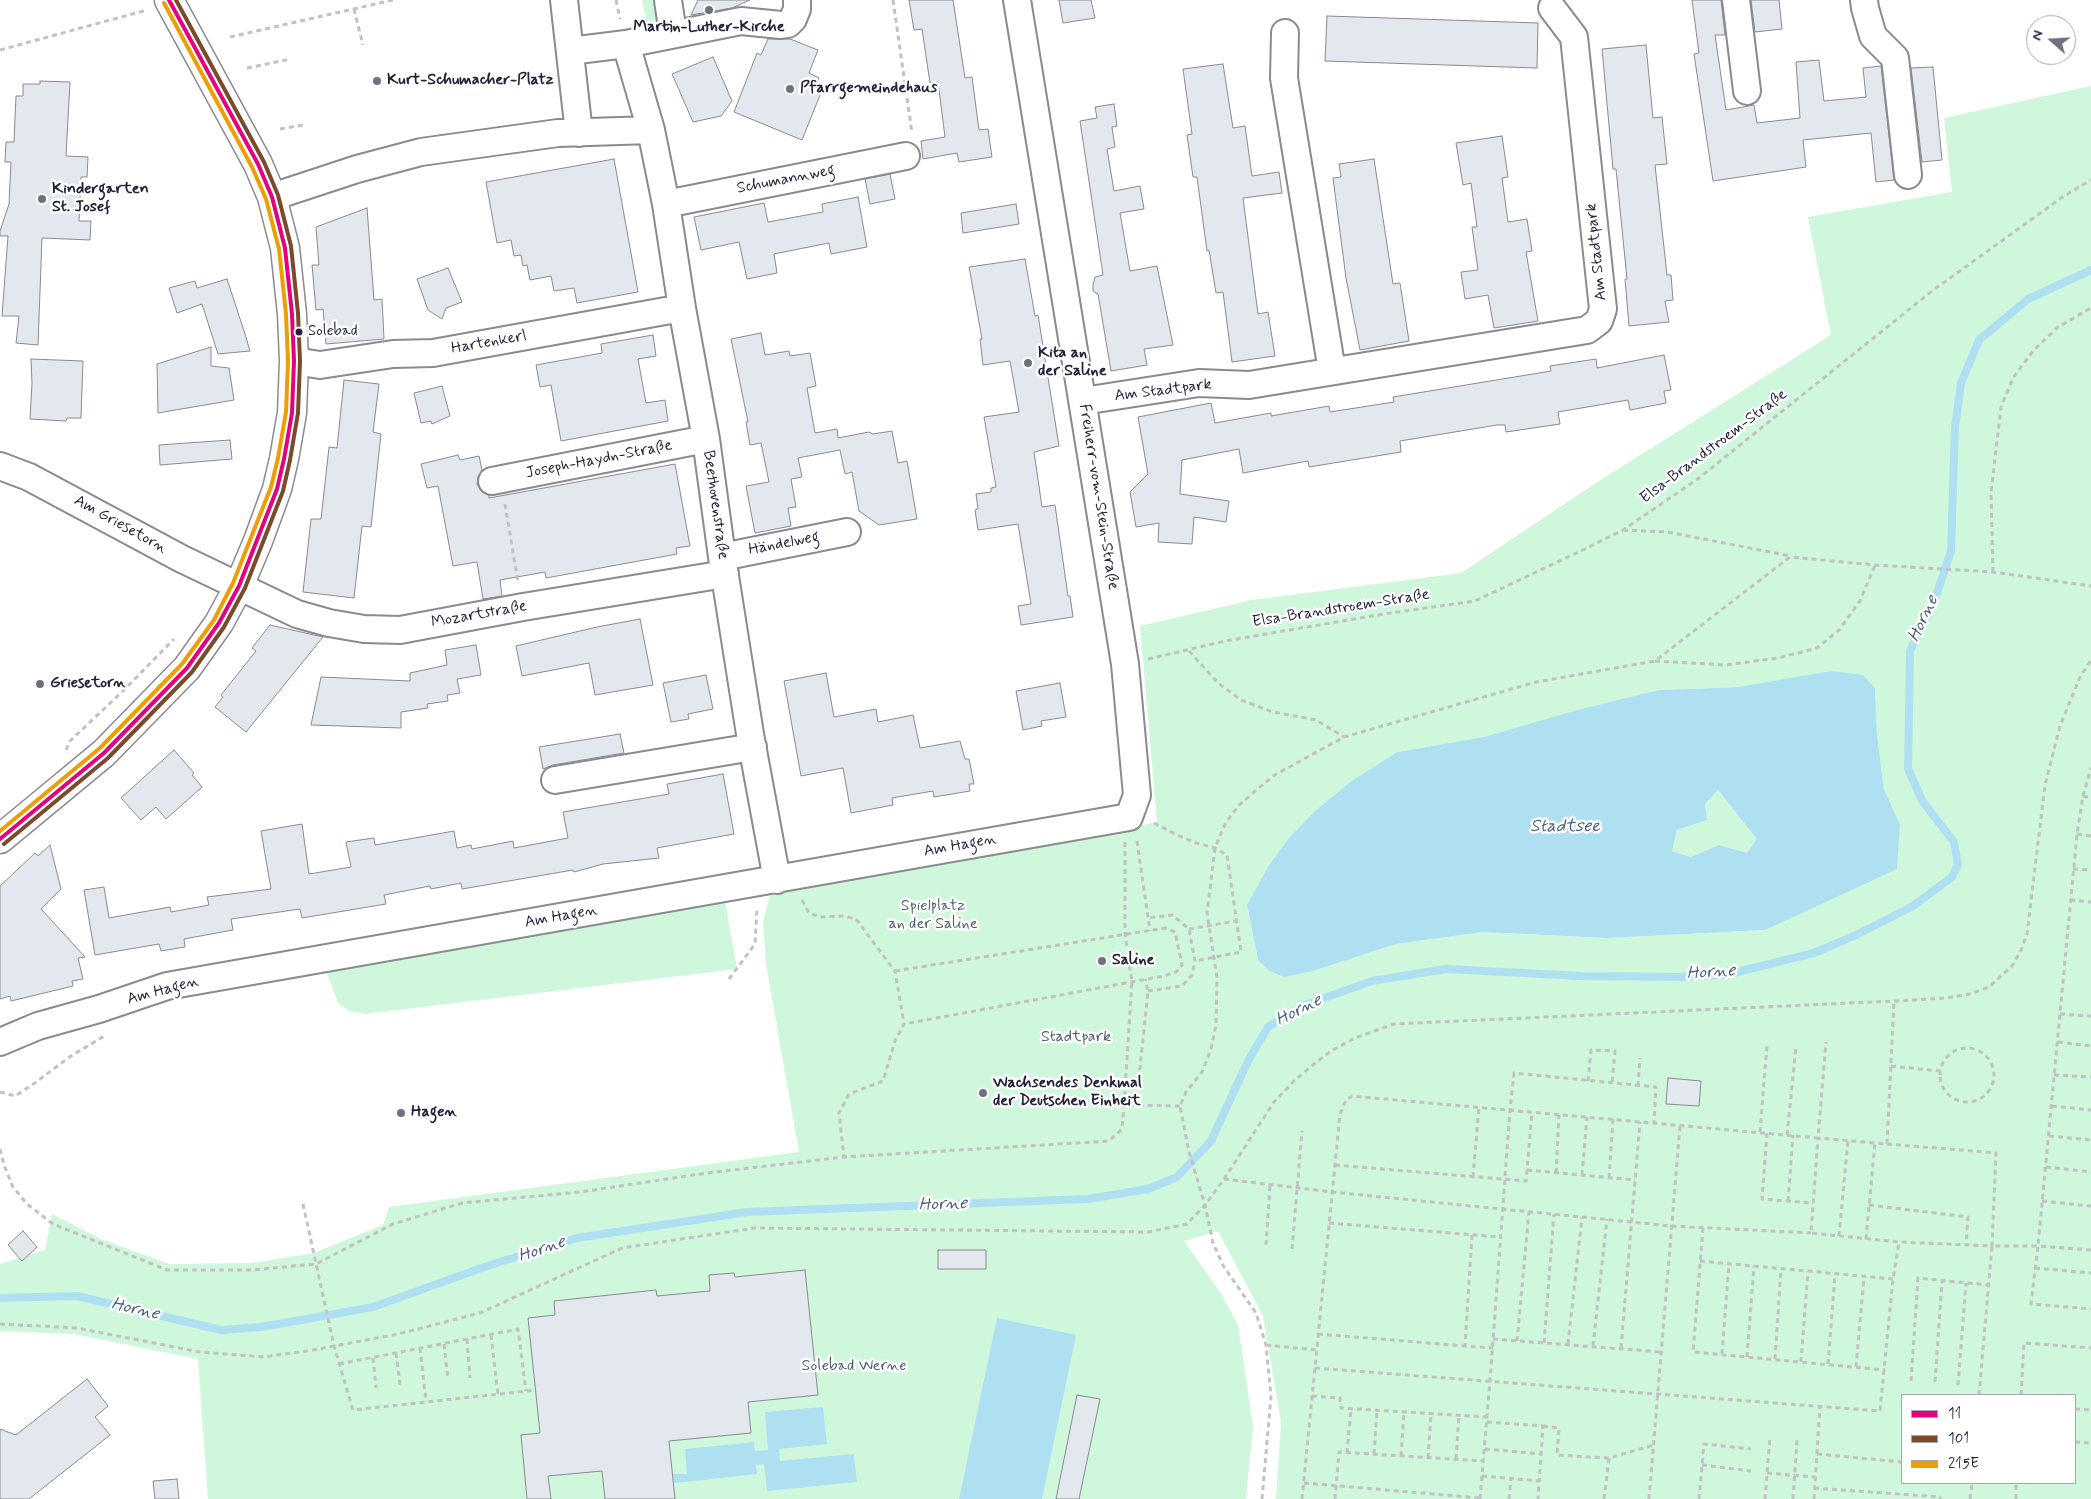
<!DOCTYPE html>
<html>
<head>
<meta charset="utf-8">
<style>
  body { margin:0 }
  #map { position:relative; width:2091px; height:1499px; overflow:hidden; background:#fff; font-family:Mynerve,sans-serif }
  canvas { display:block }
  .legend { position:absolute; left:1901px; top:1394px; width:175px; height:90px; box-sizing:border-box; background:#fff; border:1px solid #a7a7b1; margin:0; padding:6px 9px; list-style:none; font-size:15px; color:#22223b }
  .legend li { display:flex; align-items:center; gap:10px; height:25px }
  .legend b { width:25px; border:1px solid #a7a7b1 }
  .north { position:absolute; left:2026px; top:15px; width:50px; height:50px; box-sizing:border-box; background:#fff; border:1px solid #a7a7b1; border-radius:50%; rotate:289deg; font-size:14px; font-weight:700; line-height:20px; text-align:center; color:#22223b }
  .north::after { content:''; display:block; margin:auto; width:18px; height:22px; background:#6f6f80; clip-path:polygon(50% 0,100% 100%,50% 72%,0 100%) }
</style>
</head>
<body>
<div id="map">
<canvas width="2091" height="1499"></canvas>
<ul class="legend">
<li><b style="height:6px;background:#e5007d"></b>11</li>
<li><b style="height:6px;background:#7a4b2a"></b>101</li>
<li><b style="height:6px;background:#ec9f03"></b>215E</li>
</ul>
<div class="north">N</div>
</div>
<script>
const c = document.querySelector('canvas').getContext('2d');
c.lineJoin = 'round';
function paint(path, color) { c.fillStyle = color; c.fill(path, 'evenodd'); }
const shape = rows => new Path2D(rows.map(r => 'M' + r).join(''));
function stroke(path, color, width, dash) { c.strokeStyle = color; c.lineWidth = width; c.lineCap = dash ? 'butt' : 'round'; c.setLineDash(dash || []); c.stroke(path); }
function write(font, color, halo, rows, align = 'center') {
  c.font = font + ' Mynerve,sans-serif'; c.lineWidth = 5; c.setLineDash([]); c.textBaseline = 'middle'; c.strokeStyle = halo; c.fillStyle = color; for (const [text, x, y, turn = 0] of rows) {
    c.save(); c.translate(x, y); c.rotate((+turn || 0) * Math.PI / 180); c.textAlign = isNaN(turn) ? turn : align; if (halo) c.strokeText(text, 0, 0); c.fillText(text, 0, 0); c.restore();
  }
}
const green = shape([
  [642,0,657,0,661,30,649,34],
  [2091,86,2091,1499,1276,1499,1281,1422,1263,1316,1218,1231,1184,1241,1220,1292,1238,1325,1253,1426,1246,1499,208,1499,198,1359,74,1334,0,1331,0,1264,45,1250,52,1214,101,1239,169,1264,252,1263,314,1253,383,1225,389,1207,799,1152,766,964,763,922,770,895,1157,822,1140,626,1252,600,1461,573,1596,483,1831,335,1808,217,1952,192,1944,118],
  [1739,687,1875,688,1877,735,1884,789,1900,824,1765,930,1607,938,1483,932,1396,944,1313,971,1258,960,1247,905,1268,868,1288,839,1315,811,1350,782,1397,752,1484,737,1659,690],
  [1902,1395,2075,1395,2075,1483,1902,1483],
  [1718,790,1758,839,1747,853,1719,845,1691,857,1672,851,1677,830,1707,820,1705,804],
  [725,901,737,969,364,1014,349,1011,338,1003,326,971]
]);
const water = shape([
  [1831,671,1863,675,1875,688,1877,735,1884,789,1900,824,1897,869,1765,930,1607,938,1483,932,1396,944,1313,971,1284,977,1270,971,1258,960,1247,905,1268,867,1288,839,1315,811,1350,782,1397,752,1484,737,1574,711,1659,690,1739,687],
  [1718,790,1757,839,1747,853,1719,845,1691,857,1672,851,1677,830,1707,820,1705,804],
  [997,1318,1076,1335,1042,1499,959,1499],
  [823,1407,827,1444,779,1449,780,1461,854,1454,857,1482,767,1491,764,1464,756,1465,757,1474,674,1483,673,1474,687,1474,685,1449,754,1442,755,1451,768,1450,765,1412]
]);
const stream = shape([
  [0,1298,77,1296,221,1330,262,1327,373,1307,490,1265,577,1238,747,1212,1088,1199,1148,1189,1177,1177,1211,1141,1248,1061,1268,1027,1304,1005,1372,981,1446,969,1581,976,1680,977,1725,975,1814,953,1856,935,1913,906,1952,877,1958,865,1954,842,1923,802,1908,769,1910,651,1934,602,1951,551,1955,427,1961,383,1979,340,2028,299,2091,270]
]);
const building = shape([
  [698,0,750,0,732,8,691,15,698,0],
  [909,0,953,0,965,78,972,77,979,130,988,129,992,157,959,162,957,153,923,159,921,141,945,137,938,82,930,83,922,29,914,30,909,0],
  [1059,0,1091,0,1095,18,1063,23,1059,0],
  [1692,0,1721,0,1725,35,1715,35,1726,110,1754,105,1757,123,1800,118,1796,62,1819,60,1824,101,1866,97,1863,68,1881,66,1894,180,1876,182,1871,133,1803,140,1806,167,1713,181,1694,54,1699,53,1692,0],
  [1751,0,1779,0,1782,29,1755,32,1751,0],
  [1327,16,1538,23,1537,68,1325,61,1327,16],
  [768,39,790,39,818,50,809,73,819,78,813,92,820,95,802,140,734,112,757,53,761,55,768,39],
  [1646,45,1653,118,1662,117,1667,164,1655,165,1667,275,1671,275,1673,300,1665,301,1669,322,1629,326,1625,279,1627,279,1616,169,1613,169,1602,49,1646,45],
  [713,57,732,101,721,116,693,122,672,74,713,57],
  [1223,64,1233,128,1245,126,1252,176,1279,172,1282,193,1243,198,1258,314,1268,312,1275,356,1232,362,1223,292,1216,293,1209,250,1207,251,1197,177,1193,177,1187,135,1192,134,1183,69,1223,64],
  [1933,67,1942,160,1922,162,1911,68,1933,67],
  [40,81,70,82,66,156,88,157,87,177,81,177,79,221,91,221,90,240,42,238,38,345,16,343,19,316,2,316,8,236,0,236,0,231,9,204,11,162,5,162,6,142,14,142,16,96,23,96,23,84,40,84,40,81],
  [1114,104,1117,126,1112,127,1115,147,1107,149,1114,191,1140,186,1144,209,1120,213,1130,271,1157,266,1173,345,1144,349,1147,365,1111,371,1098,294,1093,291,1093,285,1095,277,1103,275,1080,121,1097,118,1095,107,1114,104],
  [1502,136,1508,177,1502,178,1508,222,1527,219,1532,251,1526,252,1538,321,1494,328,1488,295,1465,299,1461,272,1478,270,1472,227,1477,227,1471,183,1463,185,1456,143,1502,136],
  [614,159,638,292,577,303,574,288,554,291,551,276,530,280,527,265,523,266,521,255,514,256,511,240,497,243,486,182,614,159],
  [1374,159,1393,284,1400,283,1409,341,1360,350,1346,278,1333,178,1341,177,1339,164,1374,159],
  [890,174,895,199,870,204,865,179,890,174],
  [858,197,867,247,831,254,829,243,774,254,777,273,747,279,739,242,701,250,694,217,764,203,768,222,823,212,822,204,858,197],
  [1016,204,1019,224,963,233,961,213,1016,204],
  [367,208,374,300,382,299,384,339,326,344,323,309,316,310,312,265,319,265,316,227,367,208],
  [1025,259,1035,316,1038,315,1059,446,1034,452,1042,507,1055,505,1068,596,1070,596,1073,617,1021,625,1018,606,1031,604,1018,524,978,530,975,510,978,509,976,494,991,492,991,488,996,487,984,417,1019,412,1010,361,983,365,980,339,982,339,969,267,1025,259],
  [448,268,462,302,446,308,442,319,428,310,417,279,448,268],
  [227,279,245,334,250,351,218,354,202,304,177,313,169,288,195,281,197,288,227,279],
  [761,333,765,355,789,351,790,356,810,353,816,386,807,388,815,433,837,429,838,438,869,432,873,434,892,431,898,463,907,461,917,519,879,525,859,511,852,472,845,474,840,450,798,458,802,477,791,479,796,507,788,508,791,526,755,533,746,486,769,482,761,443,750,445,746,422,748,422,731,339,761,333],
  [653,335,656,356,638,359,646,403,665,400,668,421,561,441,551,385,540,387,536,365,602,353,601,344,653,335],
  [211,347,211,366,229,368,234,400,158,413,157,364,211,347],
  [1664,355,1671,390,1664,391,1666,403,1630,410,1628,400,1558,412,1560,424,1506,432,1505,425,1497,425,1400,441,1401,452,1309,467,1308,461,1243,473,1239,449,1182,460,1180,494,1229,501,1226,522,1194,517,1192,544,1158,542,1159,523,1136,527,1130,492,1148,474,1138,417,1211,403,1215,423,1271,413,1271,416,1329,406,1330,412,1394,402,1393,397,1551,371,1550,366,1596,359,1597,368,1664,355],
  [31,359,83,361,81,418,67,418,66,421,30,419,32,383,31,359],
  [344,380,379,384,373,432,381,434,371,527,362,526,354,598,303,592,311,519,321,519,329,447,337,448,344,380],
  [442,386,450,416,432,424,431,421,421,423,414,393,442,386],
  [230,440,232,459,160,465,159,445,230,440],
  [458,455,460,460,479,456,482,470,478,477,477,484,481,491,489,495,489,498,675,464,690,546,676,548,677,554,546,578,545,572,500,580,502,596,483,599,477,562,453,566,438,486,427,488,421,464,458,455],
  [640,619,653,685,595,695,589,663,522,676,516,646,597,627,640,619],
  [270,625,323,637,246,732,215,707,223,697,221,695,256,651,252,648,270,625],
  [476,645,481,675,457,679,460,693,447,695,448,701,427,704,428,708,401,712,401,728,311,725,321,677,410,681,410,673,447,665,445,650,476,645],
  [826,673,834,717,876,709,878,722,913,715,920,748,960,741,965,759,969,759,974,784,969,784,970,791,934,797,933,791,892,798,893,805,851,813,843,768,801,776,784,681,826,673],
  [706,675,713,709,688,714,689,719,671,722,663,683,706,675],
  [1060,683,1066,717,1041,721,1042,726,1023,730,1016,691,1060,683],
  [620,734,624,753,553,765,543,769,539,747,620,734],
  [174,750,194,773,192,775,202,787,166,819,156,807,141,820,121,798,174,750],
  [723,774,734,834,657,848,659,858,603,864,574,872,573,870,462,889,461,883,431,889,430,886,384,895,386,904,302,918,300,909,231,919,233,930,184,939,185,947,161,951,159,944,95,955,84,890,104,887,109,918,170,907,171,912,209,905,207,897,271,889,261,831,302,824,309,874,351,867,346,842,374,838,375,845,454,831,457,848,471,845,472,849,513,841,514,848,568,838,563,812,669,794,667,784,723,774],
  [50,845,61,889,41,909,85,957,78,958,83,979,72,981,73,986,11,1001,10,996,0,999,0,886,35,853,38,856,50,845],
  [1668,1078,1701,1081,1699,1106,1666,1104,1668,1078],
  [23,1231,37,1247,22,1261,8,1245,23,1231],
  [938,1250,986,1250,986,1269,938,1269,938,1250],
  [805,1270,818,1395,748,1402,751,1433,669,1441,675,1499,605,1499,602,1471,548,1476,551,1499,527,1499,521,1435,540,1433,528,1318,555,1315,554,1301,656,1290,657,1296,710,1291,709,1275,734,1273,735,1277,805,1270],
  [87,1379,108,1406,95,1417,110,1435,29,1499,0,1499,0,1429,16,1435,87,1379],
  [1077,1395,1100,1399,1079,1499,1056,1499,1077,1395],
  [177,1479,179,1499,155,1499,153,1481,177,1479]
]);
const path = shape([
  [616,0,620,19],
  [893,0,912,133],
  [354,9,363,45],
  [230,37,393,0],
  [0,50,147,10],
  [247,68,291,59],
  [280,129,303,125],
  [505,504,518,582],
  [1623,530,1668,532,1790,556],
  [1993,572,1991,493,2001,407,2013,378,2033,351,2058,327,2091,308],
  [1189,651,1218,683,1241,700,1273,712,1316,720,1344,737],
  [1148,659,1225,641,1384,614,1475,601,1587,548,1623,530,1699,478,1932,291,2064,196,2091,180],
  [1655,661,1725,665,1778,658,1817,648,1839,630,1860,601,1875,565],
  [66,750,70,741,123,691,174,639],
  [2083,796,2091,798],
  [1154,823,1175,834,1196,843,1215,848,1227,855,1241,952,1195,961],
  [2077,834,2091,836],
  [1137,841,1150,931],
  [1125,842,1125,934,1127,948],
  [2073,869,2091,870],
  [802,900,809,913,820,917,843,916,856,919,895,971,904,1024,895,1041,883,1081,849,1094,839,1113,844,1157],
  [2070,900,2091,902],
  [1189,929,1236,921],
  [895,971,1165,928,1175,932,1182,965,1176,972,1164,976,904,1024],
  [729,979,755,944,757,908],
  [1148,991,1182,986,1192,975,1195,961,1189,929,1172,915,1148,918],
  [2060,1014,2091,1016],
  [2058,1042,2091,1046],
  '1940 1075a27 27 0 1 1 54 0a27 27 0 1 1-54 0Z',
  [1891,1066,1940,1071],
  [2054,1075,2091,1077],
  [1588,1081,1591,1050,1615,1051,1612,1083],
  [1638,1086,1640,1058],
  [0,1092,15,1096,32,1085,71,1056,106,1035],
  [1124,1105,1132,981,1129,964],
  [1136,1106,1148,991,1145,979],
  [2052,1106,2091,1110],
  [1760,1132,1767,1045],
  [1767,1133,1762,1199,1813,1203],
  [1787,1135,1796,1046],
  [2049,1136,2091,1140],
  [1887,1144,1996,1153,1992,1246,1899,1242],
  [0,1149,4,1165,13,1187,27,1204,53,1224,167,1270,251,1270,316,1264,393,1224,462,1203,580,1192,707,1173,844,1157,1109,1141,1122,1129,1124,1105,1180,1106],
  [1335,1165,1526,1181,1532,1112],
  [2046,1167,2091,1172],
  [1527,1170,1635,1180],
  [1556,1173,1559,1115],
  [1582,1175,1587,1117],
  [1473,1177,1479,1107],
  [1609,1178,1613,1119],
  [1224,1179,1332,1192,1671,1226,1811,1233],
  [1788,1201,1793,1135],
  [2042,1201,2091,1206],
  [303,1204,334,1346,353,1410,536,1390],
  [1869,1205,1968,1217,1966,1245],
  [1329,1223,1500,1237],
  [1703,1228,1693,1352,1885,1370],
  [1472,1235,1465,1346,1493,1348],
  [1839,1236,1848,1140],
  [1866,1239,1875,1143],
  [1266,1245,1270,1185],
  [1292,1249,1302,1131],
  [2091,1250,2038,1246,2031,1304,2091,1309],
  [1700,1261,1893,1279],
  [2035,1268,2091,1273],
  [0,1324,77,1328,200,1352,264,1357,313,1350,398,1334,480,1313,622,1248,755,1228,1148,1232,1187,1224,1205,1205,1224,1179,1274,1102,1294,1081,1314,1064,1331,1051,1355,1038,1394,1024,1894,1001,1946,998,1970,994,1989,987,2012,966,2021,950,2027,934,2045,785,2060,726,2080,677,2091,660],
  [1318,1334,1465,1346],
  [491,1335,498,1395],
  [467,1339,470,1378],
  [1493,1339,1661,1352],
  [1517,1341,1529,1212],
  [1544,1343,1554,1214],
  [444,1344,448,1379],
  [1568,1344,1582,1217],
  [1266,1345,1317,1350],
  [1593,1346,1607,1219],
  [420,1348,426,1402],
  [1621,1348,1640,1122],
  [396,1353,400,1385],
  [1722,1354,1729,1264],
  [1747,1357,1754,1266],
  [373,1358,376,1388],
  [1775,1359,1781,1269],
  [1801,1362,1808,1271],
  [339,1364,518,1329,526,1391],
  [1828,1364,1835,1274],
  [1856,1367,1864,1277],
  [1315,1368,1880,1411,1893,1279,1899,1242,1811,1233,1818,1138,1887,1144,1894,1001],
  [1911,1381,1918,1278,1988,1285],
  [1935,1382,1942,1281],
  [1958,1385,1966,1283],
  [1979,1395,1992,1246,2038,1246,2077,834,2083,796,2091,768],
  [2021,1395,2024,1343,2091,1348],
  [1312,1396,1340,1398,1341,1408,1487,1417],
  [2075,1409,2091,1410],
  [1487,1422,1543,1426,1538,1499],
  [1543,1426,1559,1428,1557,1455,1609,1458],
  [2075,1442,2091,1443],
  [1485,1449,1541,1454],
  [1347,1453,1351,1408],
  [1374,1454,1377,1410],
  [1817,1454,1902,1462],
  [1401,1456,1404,1412],
  [1428,1458,1431,1414],
  [1456,1459,1459,1415],
  [1702,1465,1751,1471],
  [1767,1473,1815,1477],
  [1482,1476,1540,1481],
  [1304,1483,1480,1498],
  [1814,1488,1940,1497,1940,1499],
  [1262,1499,1271,1396,1266,1345,1256,1313,1224,1267,1213,1243,1205,1205,1189,1152,1180,1106,1186,1092,1202,1072,1211,1049,1216,1025,1217,977,1207,913,1215,848,1225,824,1239,805,1273,776,1344,737,1536,682,1655,661,1790,557,1875,565,1993,572,2091,586],
  [1302,1499,1340,1114,1346,1100,1352,1096,1818,1138,1826,1042],
  [1335,1499,1339,1452,1483,1461],
  [1480,1499,1490,1381,1510,1110,1514,1073,1656,1087,1654,1123],
  [1509,1499,1511,1479],
  [1604,1499,1609,1458,1654,1445],
  [1649,1499,1680,1126],
  [1699,1499,1704,1444,1751,1449],
  [1765,1499,1770,1437],
  [1793,1499,1797,1440],
  [1814,1499,1820,1406],
  [1970,1499,1972,1483],
  [2016,1499,2016,1483]
]);
const minor = shape([
  [564,0,579,133],
  [668,0,673,34],
  [1736,0,1747,91],
  [1864,0,1865,8,1873,36,1895,58,1908,175],
  [1285,33,1284,78,1332,371],
  [626,44,651,130,666,204,682,308,706,439,722,557,750,734,777,880],
  [570,51,626,44,741,21,781,25,788,24,793,19,797,9,797,0],
  [272,197,357,169,421,152,558,133,651,130],
  [666,204,906,156],
  [294,361,320,365,393,354,433,353,682,308],
  [1083,401,1199,383,1249,385,1587,330,1599,321,1603,309,1574,37,1552,8],
  [0,466,29,477,182,559,297,614,329,623,364,629,400,630,523,607,725,574],
  [492,481,706,439],
  [722,557,847,532],
  [555,780,753,747],
  [0,1042,38,1026,99,1009,167,986,1129,817,1137,795,1125,664,1017,0]
]);
const major = shape([
  [0,839,104,753,187,668,219,623,239,586,258,541,277,489,284,459,292,413,294,361,292,314,285,248,272,197,258,164,169,0]
]);
const bus1 = shape([
  [0,839,104,753,187,668,219,623,239,586,277,489,284,459,292,413,294,361,292,314,285,248,272,197,258,164,169,0]
]);
const bus2 = shape([
  [4,844,108,758,192,672,224,627,245,588,283,491,290,460,298,413,300,361,298,313,291,246,278,195,264,162,176,0]
]);
const bus3 = shape([
  [0,831,100,748,182,664,214,620,233,583,271,487,278,458,286,412,288,361,286,314,279,249,266,199,252,167,164,3]
]);
const markers = [
  [709,10,5,"#6f6f80"],
  [377,81,5,"#6f6f80"],
  [790,89,5,"#6f6f80"],
  [42,199,5,"#6f6f80"],
  [299,332,4.5,"#22223b"],
  [1028,363,5,"#6f6f80"],
  [40,684,5,"#6f6f80"],
  [1102,961,5,"#6f6f80"],
  [983,1093,5,"#6f6f80"],
  [401,1113,5,"#6f6f80"]
];
const busNames = [
  ["Solebad",308,332]
];
const poiNames = [
  ["Martin-Luther-Kirche",709,28,"center"],
  ["Kurt-Schumacher-Platz",387,81],
  ["Pfarrgemeindehaus",800,89],
  ["Kindergarten",52,190],
  ["St. Josef",52,208],
  ["Kita an",1038,354],
  ["der Saline",1038,372],
  ["Griesetorn",50,684],
  ["Saline",1112,961],
  ["Wachsendes Denkmal",993,1084],
  ["der Deutschen Einheit",993,1102],
  ["Hagen",411,1113]
];
const streetNames = [
  ["Schumannweg",786,180,-11],
  ["Am Stadtpark",1597,252,-96],
  ["Hartenkerl",489,343,-10],
  ["Am Stadtpark",1163,391,-7],
  ["Elsa-Brandstroem-Straße",1714,447,-37],
  ["Joseph-Haydn-Straße",599,460,-11],
  ["Freiherr-vom-Stein-Straße",1098,497,81],
  ["Beethovenstraße",715,505,82],
  ["Am Griesetorn",120,525,29],
  ["Händelweg",784,544,-11],
  ["Elsa-Brandstroem-Straße",1341,609,-9],
  ["Mozartstraße",479,615,-10],
  ["Am Hagen",960,846,-10],
  ["Am Hagen",561,917,-10],
  ["Am Hagen",163,991,-15]
];
const parkNames = [
  ["Spielplatz",933,907],
  ["an der Saline",933,925],
  ["Stadtpark",1076,1038],
  ["Solebad Werne",854,1367]
];
const waterNames = [
  ["Horne",1924,619,-65],
  ["Stadtsee",1565,827],
  ["Horne",1711,973,-4],
  ["Horne",1299,1011,-27],
  ["Horne",943,1205,-2],
  ["Horne",542,1250,-19],
  ["Horne",135,1310,13]
];
paint(green, '#cff7dc');
paint(water, '#aee0f2');
stroke(stream, '#aee0f2', 8);
paint(building, '#e3e8ef');
stroke(building, '#8a8a8f', 1);
stroke(minor, '#8a8a8f', 30);
stroke(major, '#8a8a8f', 31);
stroke(path, '#c2c2c4', 3, [5, 4]);
stroke(minor, '#fff', 26);
stroke(major, '#fff', 28);
stroke(bus1, '#e5007d', 4);
stroke(bus2, '#7a4b2a', 4);
stroke(bus3, '#ec9f03', 4);
for (const [x, y, r, color] of markers) { const dot = new Path2D(); dot.arc(x, y, r, 0, 2 * Math.PI); c.fillStyle = color; c.fill(dot); stroke(dot, '#fff', 2); }
write('15px', '#22223b', '#fff', busNames, 'left');
write('bold 16px', '#22223b', '#fff', poiNames, 'left');
write('16px', '#22223b', '#fff', streetNames);
write('16px', '#4a6063', '#fff', parkNames);
write('italic 18px', '#476079', '#fff', waterNames);
</script>
</body>
</html>
